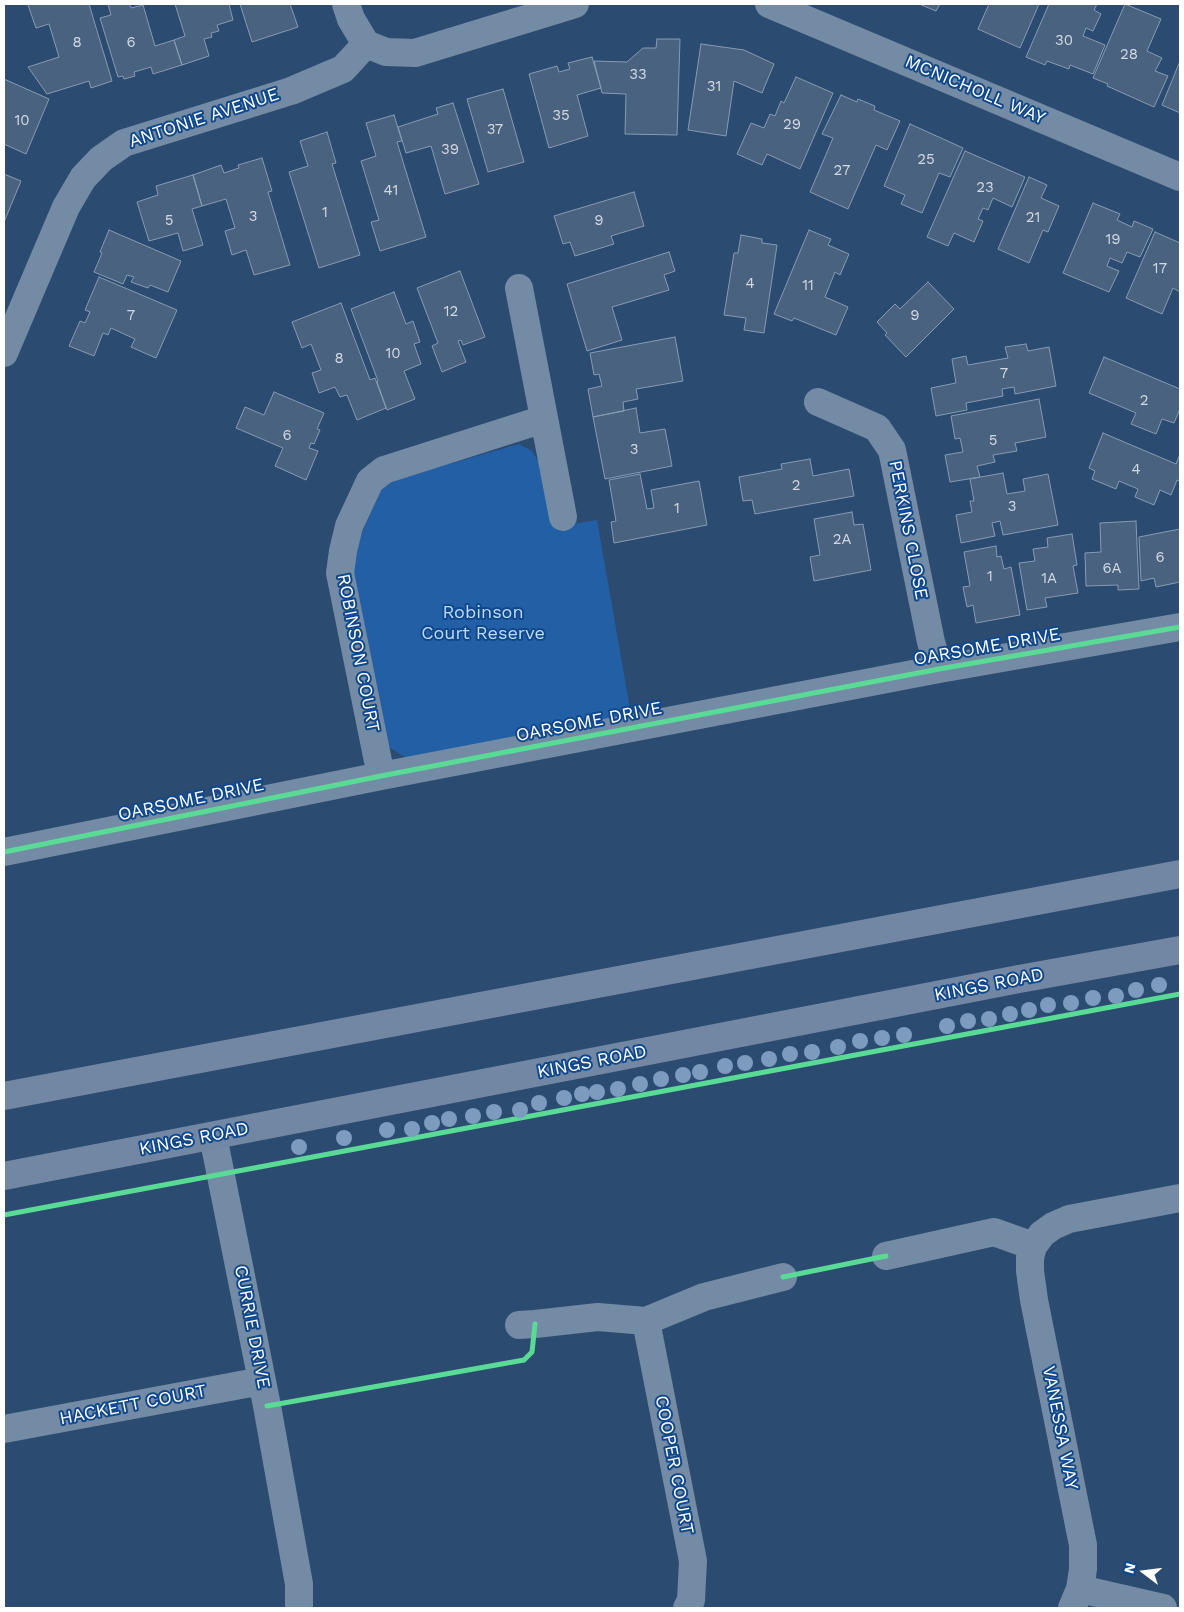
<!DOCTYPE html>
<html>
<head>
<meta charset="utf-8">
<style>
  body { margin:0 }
  #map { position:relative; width:1184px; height:1612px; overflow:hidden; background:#2c4b70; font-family:"Work Sans",sans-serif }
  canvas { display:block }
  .frame { position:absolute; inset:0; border:5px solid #fff; pointer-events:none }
  .north { position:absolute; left:1119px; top:1547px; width:50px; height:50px; -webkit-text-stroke:4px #10488c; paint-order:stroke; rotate:285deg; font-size:14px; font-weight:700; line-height:20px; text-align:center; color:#fff }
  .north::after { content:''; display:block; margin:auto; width:18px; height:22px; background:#fff; clip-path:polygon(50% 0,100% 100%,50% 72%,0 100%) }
</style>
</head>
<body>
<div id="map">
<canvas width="1184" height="1612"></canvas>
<div class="frame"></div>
<div class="north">N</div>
</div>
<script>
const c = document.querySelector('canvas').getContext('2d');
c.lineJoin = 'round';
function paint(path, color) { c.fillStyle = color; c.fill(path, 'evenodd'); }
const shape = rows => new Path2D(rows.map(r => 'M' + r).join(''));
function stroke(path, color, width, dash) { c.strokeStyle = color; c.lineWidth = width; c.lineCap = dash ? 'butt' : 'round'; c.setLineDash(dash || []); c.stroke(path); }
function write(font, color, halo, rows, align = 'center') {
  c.font = font + ' "Work Sans",sans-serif'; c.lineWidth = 4; c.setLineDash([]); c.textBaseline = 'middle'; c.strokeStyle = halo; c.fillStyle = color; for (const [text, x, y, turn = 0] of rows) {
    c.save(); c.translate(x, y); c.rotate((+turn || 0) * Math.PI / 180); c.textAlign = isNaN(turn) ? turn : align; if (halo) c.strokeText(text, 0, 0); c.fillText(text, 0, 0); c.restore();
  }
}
const green = shape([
  [519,444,532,451,543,469,555,527,597,520,632,720,407,758,390,748,381,735,351,568,355,548,381,490,393,480]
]);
const building = shape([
  [31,4,89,4,112,81,91,88,89,81,47,94,28,67,59,57,49,24,36,28,28,5,31,4],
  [108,4,129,4,131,8,143,5,155,46,174,40,182,65,153,74,151,67,134,72,135,76,124,79,123,76,118,77,100,18,111,15,108,4],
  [175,4,229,4,233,20,217,25,219,31,211,33,212,37,204,39,209,56,182,65,174,40,185,36,175,4],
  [240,4,290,4,298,27,252,42,240,4],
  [919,4,940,4,936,11,919,4],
  [989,4,1039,4,1020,48,978,29,989,4],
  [1049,4,1097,4,1094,10,1101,14,1093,31,1086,28,1083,36,1105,45,1093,74,1070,65,1069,69,1047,61,1045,65,1026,57,1049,4],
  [1125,4,1161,19,1147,51,1162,58,1155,71,1168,76,1154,107,1107,86,1108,84,1093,78,1125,4],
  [657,39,680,39,677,135,625,134,626,94,602,93,594,61,627,62,643,48,656,48,657,39],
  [701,44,744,50,774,64,762,93,734,81,726,136,688,130,701,44],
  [592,57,601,88,577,95,588,136,549,148,529,74,557,66,559,72,570,69,568,63,592,57],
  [1180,61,1180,113,1162,105,1180,61],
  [796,77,833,93,800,169,767,154,762,165,737,154,751,123,764,128,770,114,775,116,781,101,784,103,796,77],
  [4,79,49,99,26,154,4,144,4,79],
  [503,89,524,162,488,172,467,99,503,89],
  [841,95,857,102,858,99,875,106,874,110,900,121,887,150,876,145,848,209,810,192,833,138,822,134,841,95],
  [453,103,479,184,445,194,431,146,406,153,398,127,438,114,436,108,453,103],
  [394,115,402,141,397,142,426,237,380,251,371,222,379,220,361,161,376,156,366,123,394,115],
  [910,124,963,148,950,177,939,173,922,213,901,204,905,195,884,186,910,124],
  [327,132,336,163,332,164,360,255,319,268,289,172,308,166,300,141,327,132],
  [965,151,1025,177,1012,207,993,198,988,210,983,208,978,219,983,221,974,242,954,233,948,246,927,237,965,151],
  [262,158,272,191,268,192,290,265,254,275,246,250,232,255,225,231,235,228,226,199,202,206,193,175,221,165,224,173,239,168,238,165,262,158],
  [4,174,21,181,4,222,4,174],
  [193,175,202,206,192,209,203,245,183,251,178,233,149,241,137,202,158,195,156,186,193,175],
  [1029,177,1047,185,1041,198,1059,206,1048,232,1043,230,1029,263,998,249,1029,177],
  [634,192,644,226,611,236,614,244,575,256,570,242,563,244,554,216,634,192],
  [1093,203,1120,214,1117,220,1132,227,1134,221,1153,229,1140,257,1127,252,1122,263,1110,258,1107,266,1119,271,1109,292,1063,273,1093,203],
  [109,230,181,261,168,292,150,285,148,288,131,282,134,277,127,275,123,284,94,272,102,253,100,252,109,230],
  [809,230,831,239,828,245,849,254,840,275,835,272,825,297,848,307,836,335,794,318,792,321,774,314,809,230],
  [1155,232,1180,243,1180,292,1173,288,1162,314,1126,298,1155,232],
  [741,235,762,239,762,243,777,245,764,333,744,330,746,318,724,315,734,253,738,253,741,235],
  [669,252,675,271,664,275,669,290,612,307,622,340,587,351,567,284,669,252],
  [460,271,485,337,463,345,461,340,458,341,466,362,442,372,432,346,438,343,417,288,460,271],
  [99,277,177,310,156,358,131,347,135,339,111,328,108,335,103,333,94,356,69,346,80,321,85,323,90,312,85,310,99,277],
  [928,282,954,309,906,357,885,335,887,333,877,322,895,304,900,309,928,282],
  [394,292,406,324,413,321,420,342,414,344,421,364,404,371,415,399,387,410,377,382,378,381,351,309,394,292],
  [341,303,370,380,375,378,386,408,357,420,347,395,340,397,335,387,319,393,312,373,321,370,311,344,302,348,292,322,341,303],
  [675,337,683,381,636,389,638,399,623,402,624,411,593,417,588,389,602,386,599,374,594,375,590,353,675,337],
  [1026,344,1028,351,1049,347,1056,386,1015,394,1014,387,1002,389,1003,396,966,403,967,410,936,416,931,388,956,383,952,359,966,356,968,365,1008,358,1005,347,1026,344],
  [1104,357,1180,389,1180,409,1174,423,1162,419,1156,434,1131,424,1136,413,1089,393,1104,357],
  [274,392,324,413,317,429,320,430,314,444,311,443,309,448,318,451,306,480,275,466,283,448,236,428,245,407,264,415,274,392],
  [1039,399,1046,437,1015,443,1017,451,993,455,995,462,977,466,980,477,950,482,945,455,963,452,960,438,955,439,951,416,1039,399],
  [636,408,640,433,665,429,672,466,605,479,593,417,636,408],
  [1103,433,1176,464,1180,454,1180,481,1177,480,1171,495,1160,490,1154,505,1135,497,1138,489,1119,481,1116,489,1092,479,1095,471,1089,468,1103,433],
  [810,459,813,476,849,469,854,496,755,514,752,500,743,501,739,477,782,469,781,464,810,459],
  [1003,473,1007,494,1025,491,1023,479,1048,474,1058,525,1003,535,1000,521,992,523,995,536,961,543,956,515,972,512,970,501,974,501,970,479,1003,473],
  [640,474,647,509,654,508,651,490,699,481,707,525,614,543,611,522,616,521,609,480,640,474],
  [852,512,854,525,863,524,871,570,814,581,810,557,820,555,814,519,852,512],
  [1136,521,1139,589,1118,590,1118,585,1086,586,1085,553,1101,552,1100,523,1136,521],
  [1180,529,1180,582,1156,587,1154,578,1141,581,1139,537,1180,529],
  [1072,534,1077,565,1073,566,1078,593,1045,598,1047,607,1027,610,1019,563,1035,561,1033,549,1048,547,1047,538,1072,534],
  [996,546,997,557,1001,556,1004,569,1011,567,1020,615,976,623,973,605,967,607,963,587,970,586,964,552,996,546]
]);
const minor = shape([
  [346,4,351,19,366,44,386,52,415,53,575,4],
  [769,4,1180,177],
  [519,288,563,517],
  [4,353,66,207,83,178,101,159,124,143,291,91,343,69,366,44],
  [818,402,877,428,892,450,931,642,939,669],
  [381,776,340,573,343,551,349,526,370,481,384,470,544,419],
  [4,852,381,776,939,669,1180,627],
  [213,1136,267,1406,299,1584,299,1608],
  [886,1256,994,1232,1033,1246],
  [646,1321,693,1561,691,1600,687,1608],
  [519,1325,535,1324,598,1317,646,1321,704,1297,783,1277],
  [4,1429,262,1381],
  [1080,1589,1163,1608],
  [1072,1608,1080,1589,1083,1569,1083,1545,1034,1300,1030,1271,1030,1258,1033,1246,1042,1234,1053,1226,1069,1219,1180,1198]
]);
const major = shape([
  [4,1096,1180,874],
  [4,1176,1019,979,1180,950]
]);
const cycleway = shape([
  [4,852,381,776,939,669,1180,627],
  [4,1215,1180,994],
  [783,1277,886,1256],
  [267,1406,524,1360,532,1352,535,1324]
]);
const trees = [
  [1159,985],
  [1136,990],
  [1116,996],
  [1093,998],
  [1071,1003],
  [1048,1005],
  [1029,1010],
  [1010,1014],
  [989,1019],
  [968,1021],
  [947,1026],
  [904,1035],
  [882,1038],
  [860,1041],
  [838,1047],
  [812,1052],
  [790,1054],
  [769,1059],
  [745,1063],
  [725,1066],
  [700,1072],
  [683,1075],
  [661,1079],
  [640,1084],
  [618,1089],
  [597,1092],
  [582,1094],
  [564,1098],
  [539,1103],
  [520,1110],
  [494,1112],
  [473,1116],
  [449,1119],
  [432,1123],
  [412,1129],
  [387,1130],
  [344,1138],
  [299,1147]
];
const numberNames = [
  ["30",1064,41],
  ["8",77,43],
  ["6",131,43],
  ["28",1129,55],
  ["33",638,75],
  ["31",714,87],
  ["35",561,116],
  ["10",22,121],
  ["29",792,125],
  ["37",495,130],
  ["39",450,150],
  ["25",926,160],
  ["27",842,171],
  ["23",985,188],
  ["41",391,191],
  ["1",325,213],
  ["3",253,217],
  ["21",1033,218],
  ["5",169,221],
  ["9",599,221],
  ["19",1113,240],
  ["17",1160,269],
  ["4",750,284],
  ["11",808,286],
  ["12",451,312],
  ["7",131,316],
  ["9",915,316],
  ["10",393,354],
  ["8",339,359],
  ["7",1004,374],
  ["2",1144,401],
  ["6",287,436],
  ["5",993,441],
  ["3",634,450],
  ["4",1136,470],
  ["2",796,486],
  ["3",1012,507],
  ["1",677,509],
  ["2A",842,540],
  ["6",1160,558],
  ["6A",1112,569],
  ["1",990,577],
  ["1A",1049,579]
];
const streetNames = [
  ["MCNICHOLL WAY",975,90,23],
  ["ANTONIE AVENUE",204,118,-18],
  ["PERKINS CLOSE",908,530,79],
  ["OARSOME DRIVE",987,647,-10],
  ["ROBINSON COURT",358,653,79],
  ["OARSOME DRIVE",589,722,-11],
  ["OARSOME DRIVE",191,800,-12],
  ["KINGS ROAD",989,985,-11],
  ["KINGS ROAD",592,1062,-11],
  ["KINGS ROAD",194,1139,-11],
  ["CURRIE DRIVE",252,1327,79],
  ["HACKETT COURT",133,1405,-11],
  ["VANESSA WAY",1060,1428,79],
  ["COOPER COURT",674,1465,79]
];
const parkNames = [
  ["Robinson",483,613],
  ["Court Reserve",483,634]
];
paint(green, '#225fa4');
paint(building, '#496280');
stroke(building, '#879bb3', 1);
stroke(minor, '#738ba4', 28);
stroke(major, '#7287a3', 28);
stroke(cycleway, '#5adb95', 5);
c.fillStyle = '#7c9bbe';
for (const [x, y] of trees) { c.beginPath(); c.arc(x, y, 8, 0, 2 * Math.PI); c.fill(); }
write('15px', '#d2d8df', null, numberNames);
write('18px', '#fff', '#10488c', streetNames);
write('18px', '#bedcfd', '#10488c', parkNames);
</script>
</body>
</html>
